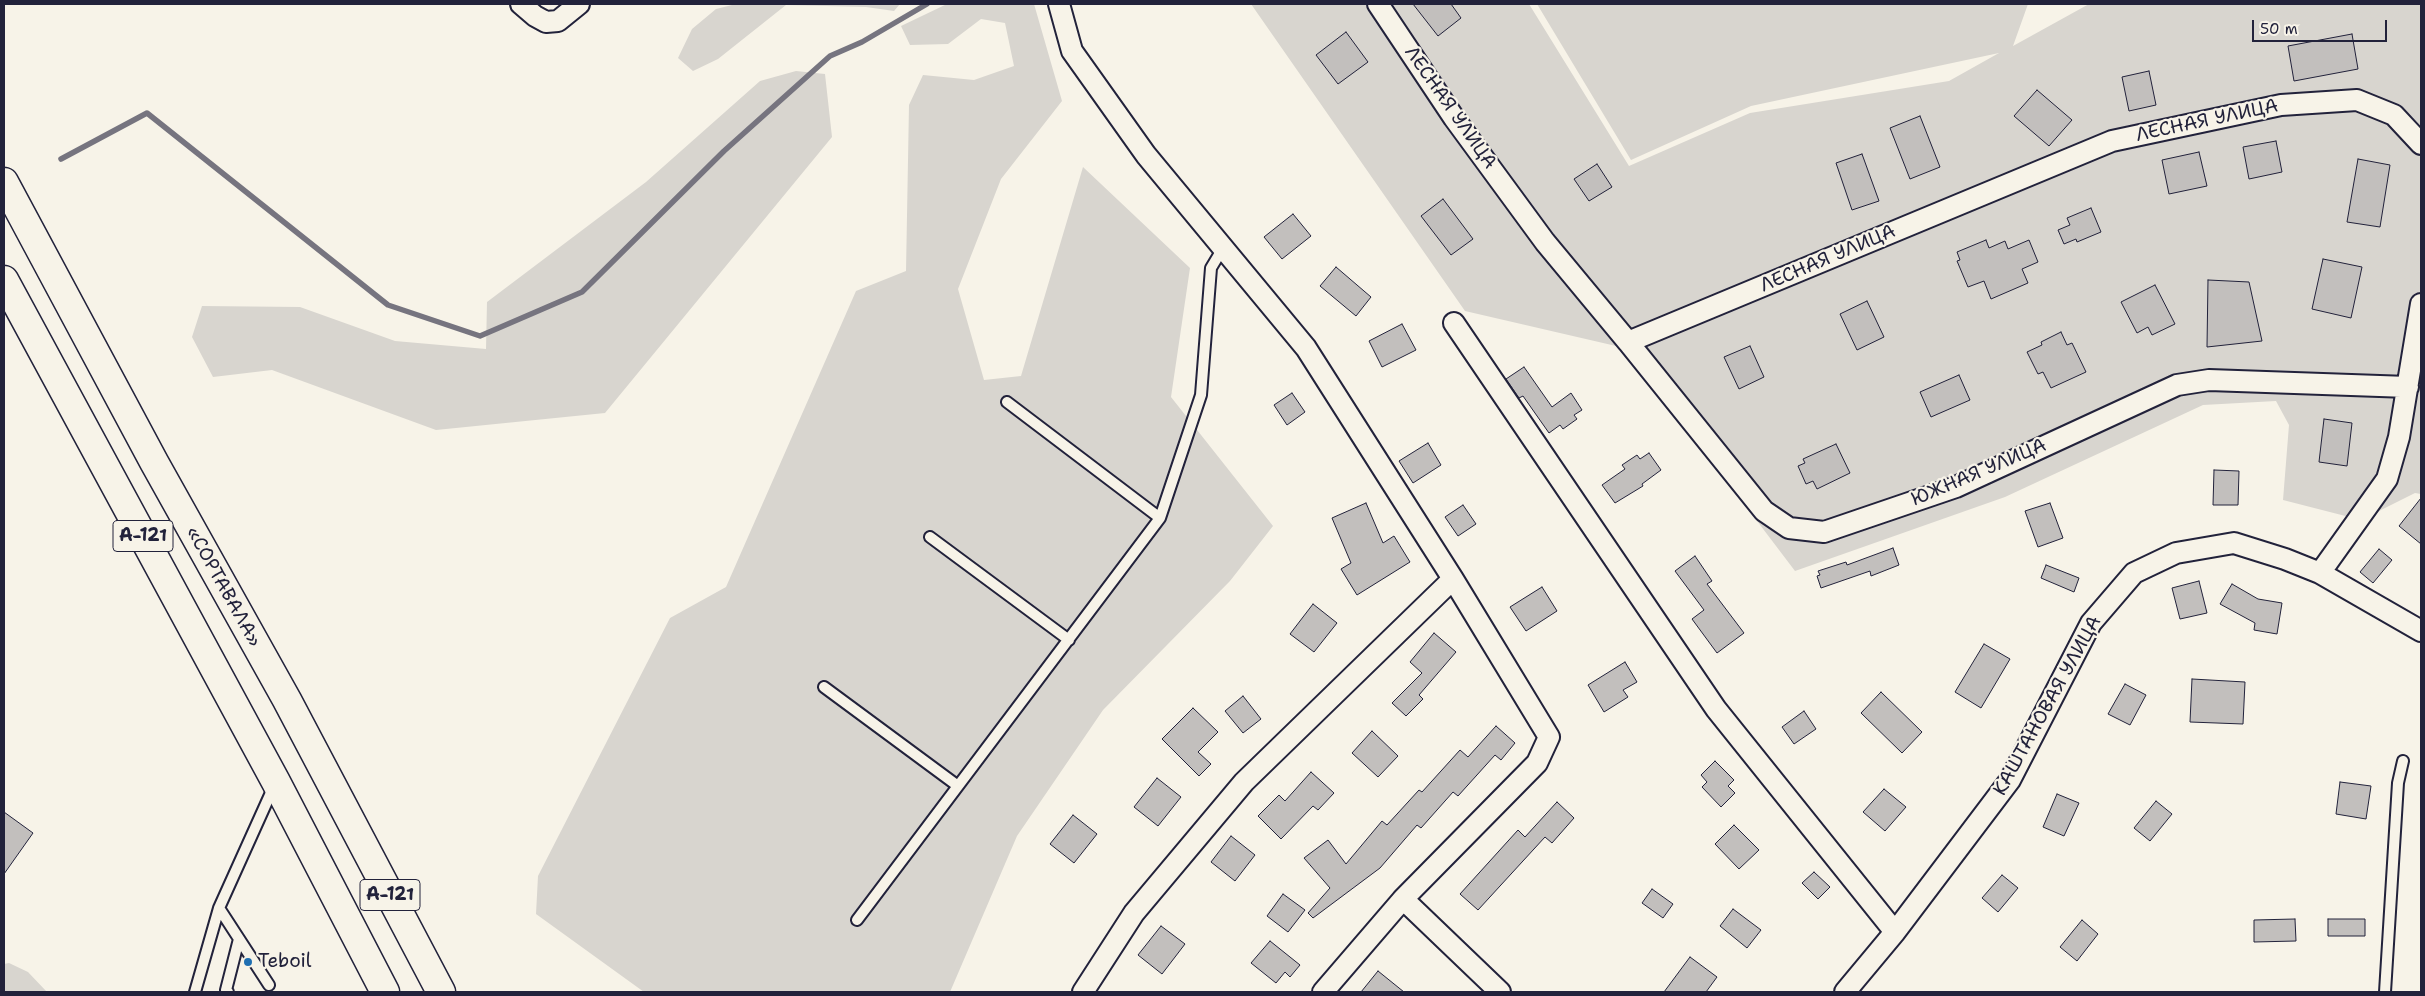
<!DOCTYPE html>
<html>
<head>
<meta charset="utf-8">
<style>
  body { margin:0 }
  #map { position:relative; width:2425px; height:996px; overflow:hidden; background:#f7f3e8; font-family:"Shantell Sans",sans-serif }
  canvas { display:block }
  .frame { position:absolute; inset:0; border:5px solid #22223b; pointer-events:none }
  .scale { position:absolute; left:2252px; top:20px; width:135px; height:22px; box-sizing:border-box; border:2px solid #22223b; border-top:0; padding-left:6px; font-size:15px; line-height:18px; white-space:nowrap; color:#22223b; -webkit-text-stroke:4px #f7f3e8; paint-order:stroke }
</style>
</head>
<body>
<div id="map">
<canvas width="2425" height="996"></canvas>
<div class="frame"></div>
<div class="scale">50 m</div>
</div>
<script>
const c = document.querySelector('canvas').getContext('2d');
c.lineJoin = 'round';
function paint(path, color) { c.fillStyle = color; c.fill(path, 'evenodd'); }
const shape = rows => new Path2D(rows.map(r => 'M' + r).join(''));
function stroke(path, color, width, dash) { c.strokeStyle = color; c.lineWidth = width; c.lineCap = dash ? 'butt' : 'round'; c.setLineDash(dash || []); c.stroke(path); }
function write(font, color, halo, rows, align = 'center') {
  c.font = font + ' "Shantell Sans",sans-serif'; c.lineWidth = 4.5; c.setLineDash([]); c.textBaseline = 'middle'; c.strokeStyle = halo; c.fillStyle = color; for (const [text, x, y, turn = 0] of rows) {
    c.save(); c.translate(x, y); c.rotate((+turn || 0) * Math.PI / 180); c.textAlign = isNaN(turn) ? turn : align; if (halo) c.strokeText(text, 0, 0); c.fillText(text, 0, 0); c.restore();
  }
}
const green = shape([
  [736,4,900,4,894,11,866,7,786,5,718,59,693,71,678,58,692,29,716,9],
  [947,4,1034,4,1062,101,1001,179,958,289,984,380,1021,376,1083,167,1190,268,1171,397,1273,526,1230,581,1103,710,1017,836,950,992,644,992,536,914,538,876,670,618,726,587,856,291,906,271,909,105,923,75,974,80,1014,66,1005,23,981,19,948,44,910,45,901,26],
  [1251,4,1529,4,1629,166,1750,113,1949,81,1999,53,1751,106,1631,160,1537,4,2028,4,2013,46,2089,4,2421,4,2421,494,2415,493,2361,520,2283,500,2289,425,2276,401,2203,405,2005,497,1795,571,1710,459,1616,346,1465,311],
  [796,71,825,74,832,137,605,413,436,430,272,370,213,377,192,337,202,306,300,307,395,341,486,349,487,302,646,182,760,81],
  [9,963,28,972,47,992,4,992,4,964]
]);
const stream = shape([
  [61,159,147,113,388,305,480,336,582,292,724,151,830,56,862,42,927,4]
]);
const building = shape([
  [1413,4,1451,4,1461,18,1438,36,1413,4],
  [1346,32,1368,62,1338,84,1316,55,1346,32],
  [2352,34,2358,69,2294,81,2288,46,2352,34],
  [2149,71,2156,105,2129,111,2122,77,2149,71],
  [2037,90,2072,120,2049,146,2014,116,2037,90],
  [1920,116,1940,167,1910,179,1890,128,1920,116],
  [2276,141,2282,172,2249,179,2243,147,2276,141],
  [2199,152,2207,186,2169,194,2162,160,2199,152],
  [1862,154,1879,201,1852,210,1836,163,1862,154],
  [2358,159,2390,165,2380,227,2347,222,2358,159],
  [1597,164,1612,187,1589,201,1574,179,1597,164],
  [1443,199,1473,239,1451,255,1421,216,1443,199],
  [2091,208,2101,232,2077,242,2076,239,2064,244,2058,230,2070,225,2067,218,2091,208],
  [1293,214,1311,236,1282,259,1264,237,1293,214],
  [1986,240,1989,248,2005,241,2008,249,2029,240,2038,262,2022,269,2028,283,1991,299,1984,281,1968,287,1957,261,1960,260,1957,252,1986,240],
  [2323,259,2362,267,2351,318,2312,309,2323,259],
  [1336,267,1371,297,1356,316,1320,286,1336,267],
  [2208,280,2249,282,2262,341,2207,347,2208,280],
  [2155,285,2175,324,2152,335,2148,327,2137,333,2121,302,2155,285],
  [1867,301,1884,337,1857,350,1840,314,1867,301],
  [1402,324,1416,350,1382,367,1369,341,1402,324],
  [2061,332,2067,345,2072,343,2086,372,2051,388,2043,372,2038,374,2027,352,2042,345,2041,342,2061,332],
  [1750,346,1764,377,1739,389,1724,357,1750,346],
  [1524,367,1552,407,1571,393,1582,410,1574,415,1577,419,1563,429,1560,425,1549,433,1523,396,1519,398,1506,379,1524,367],
  [1959,375,1970,400,1931,417,1920,392,1959,375],
  [1292,393,1305,412,1287,425,1274,405,1292,393],
  [2324,419,2352,423,2347,466,2319,462,2324,419],
  [1428,443,1441,465,1413,483,1399,461,1428,443],
  [1836,444,1850,473,1817,489,1813,481,1806,484,1798,466,1805,463,1803,459,1836,444],
  [1649,453,1661,470,1642,484,1643,486,1615,503,1602,485,1625,469,1622,465,1637,455,1640,459,1649,453],
  [2214,470,2239,471,2238,505,2213,505,2214,470],
  [2421,498,2421,544,2399,526,2421,498],
  [1366,503,1383,543,1394,536,1410,562,1357,595,1341,569,1351,563,1332,518,1366,503],
  [2050,503,2063,538,2038,547,2025,511,2050,503],
  [1463,505,1476,524,1458,536,1445,517,1463,505],
  [1893,548,1899,565,1871,576,1870,571,1821,588,1817,576,1820,575,1818,571,1846,562,1847,565,1893,548],
  [2379,549,2392,560,2373,583,2360,572,2379,549],
  [1695,556,1712,581,1707,584,1744,633,1717,653,1692,619,1704,610,1675,571,1695,556],
  [2046,565,2079,578,2074,592,2041,578,2046,565],
  [2199,581,2207,613,2180,619,2172,588,2199,581],
  [2232,584,2258,599,2282,603,2277,634,2254,630,2255,623,2220,604,2232,584],
  [1542,587,1557,611,1526,631,1510,607,1542,587],
  [1313,604,1337,623,1314,652,1290,634,1313,604],
  [1434,633,1456,652,1419,695,1423,699,1406,716,1392,703,1422,673,1410,662,1434,633],
  [1984,644,2010,659,1981,708,1955,692,1984,644],
  [1625,662,1637,682,1623,690,1628,697,1604,712,1588,685,1625,662],
  [2192,679,2245,682,2243,724,2190,722,2192,679],
  [2125,684,2146,695,2130,725,2108,714,2125,684],
  [1881,692,1922,732,1902,753,1861,713,1881,692],
  [1243,696,1261,719,1243,733,1225,711,1243,696],
  [1193,708,1218,732,1198,752,1211,764,1199,776,1162,739,1193,708],
  [1804,711,1816,729,1794,744,1782,727,1804,711],
  [1496,726,1515,743,1501,760,1495,755,1458,796,1453,792,1421,828,1417,825,1380,868,1313,918,1308,913,1330,888,1304,858,1328,840,1346,864,1382,821,1387,825,1419,790,1422,792,1460,750,1468,757,1496,726],
  [1372,731,1398,756,1378,777,1352,753,1372,731],
  [1715,761,1734,780,1728,786,1735,793,1721,807,1702,787,1707,782,1701,775,1715,761],
  [1311,772,1334,793,1318,810,1313,806,1281,839,1258,816,1279,795,1285,801,1311,772],
  [1157,778,1181,797,1158,826,1134,807,1157,778],
  [2340,782,2371,786,2366,819,2336,814,2340,782],
  [1884,789,1906,807,1885,831,1863,812,1884,789],
  [2057,794,2079,803,2064,836,2043,827,2057,794],
  [2156,801,2172,814,2150,841,2134,828,2156,801],
  [1557,802,1574,818,1552,843,1545,837,1478,910,1460,894,1518,830,1525,837,1557,802],
  [4,812,33,833,4,874,4,812],
  [1073,815,1097,834,1074,863,1050,844,1073,815],
  [1734,825,1759,850,1739,869,1715,844,1734,825],
  [1231,836,1255,855,1235,881,1211,862,1231,836],
  [1814,872,1830,887,1818,899,1802,883,1814,872],
  [2002,875,2018,888,1998,912,1982,898,2002,875],
  [1652,889,1673,904,1663,918,1642,903,1652,889],
  [1283,894,1305,910,1288,932,1267,916,1283,894],
  [1733,909,1761,930,1747,948,1720,926,1733,909],
  [2295,919,2296,941,2254,942,2254,920,2295,919],
  [2328,919,2365,919,2365,936,2328,936,2328,919],
  [2082,920,2098,934,2077,961,2060,947,2082,920],
  [1161,926,1185,944,1162,974,1138,955,1161,926],
  [1270,941,1300,965,1290,977,1285,972,1276,983,1251,963,1270,941],
  [1690,957,1717,977,1706,992,1664,992,1690,957],
  [1378,971,1404,992,1361,992,1378,971]
]);
const lane = shape([
  [1007,402,1160,518],
  [930,537,1069,640],
  [824,687,958,786],
  [219,908,269,985],
  [857,920,1160,518,1201,395,1211,268,1223,248],
  [195,992,219,908,274,786],
  [228,992,226,990,239,939],
  [2385,992,2398,783,2403,761]
]);
const street = shape([
  [521,4,535,16,546,22,558,21,579,4],
  [1059,4,1072,51,1146,155,1306,348,1453,579,1549,737,1537,763,1403,899,1500,992],
  [1378,4,1454,118,1545,242,1628,342,2112,141,2281,105,2357,100,2394,115,2421,144],
  [1454,323,1716,709,1895,932],
  [1628,342,1764,511,1789,528,1824,532,1956,487,2177,385,2209,380,2408,387],
  [2320,573,2387,479,2399,437,2421,304],
  [1083,992,1134,913,1244,782,1453,579],
  [1323,992,1403,899],
  [1845,992,1895,932,2010,780,2091,623,2134,573,2176,553,2234,543,2285,559,2320,573,2421,631]
]);
const highway = shape([
  [4,182,154,462,287,700,441,992],
  [4,280,276,782,385,992]
]);
const markers = [
  [248,962,5,"#1f6fb2"]
];
const shields = [
  [143,536,60],
  [390,895,60]
];
const shieldNames = [
  ["А-121",143,536],
  ["А-121",390,895]
];
const streetNames = [
  ["ЛЕСНАЯ УЛИЦА",1450,108,55],
  ["ЛЕСНАЯ УЛИЦА",2207,121,-12],
  ["ЛЕСНАЯ УЛИЦА",1828,259,-23],
  ["ЮЖНАЯ УЛИЦА",1979,473,-23],
  ["«СОРТАВАЛА»",223,587,61],
  ["КАШТАНОВАЯ УЛИЦА",2048,706,-61]
];
const poiNames = [
  ["Teboil",258,962]
];
paint(green, '#d8d5cf');
stroke(stream, '#76747f', 5.5);
paint(building, '#c2bfbd');
stroke(building, '#22223b', 1);
stroke(lane, '#22223b', 14);
stroke(street, '#22223b', 24);
stroke(highway, '#22223b', 31);
stroke(lane, '#f7f3e8', 10);
stroke(street, '#f7f3e8', 20);
stroke(highway, '#f7f3e8', 28);
for (const [x, y, r, color] of markers) { const dot = new Path2D(); dot.arc(x, y, r, 0, 2 * Math.PI); c.fillStyle = color; c.fill(dot); stroke(dot, '#f7f3e8', 2); }
for (const [x, y, w] of shields) { const box = new Path2D(); box.roundRect(x - w / 2, y - 15.5, w, 31, 4); c.fillStyle = '#f7f3e8'; c.fill(box); stroke(box, '#22223b', 1); }
write('bold 18px', '#22223b', null, shieldNames);
write('19px', '#22223b', '#f7f3e8', streetNames);
write('19px', '#22223b', '#f7f3e8', poiNames, 'left');
</script>
</body>
</html>
